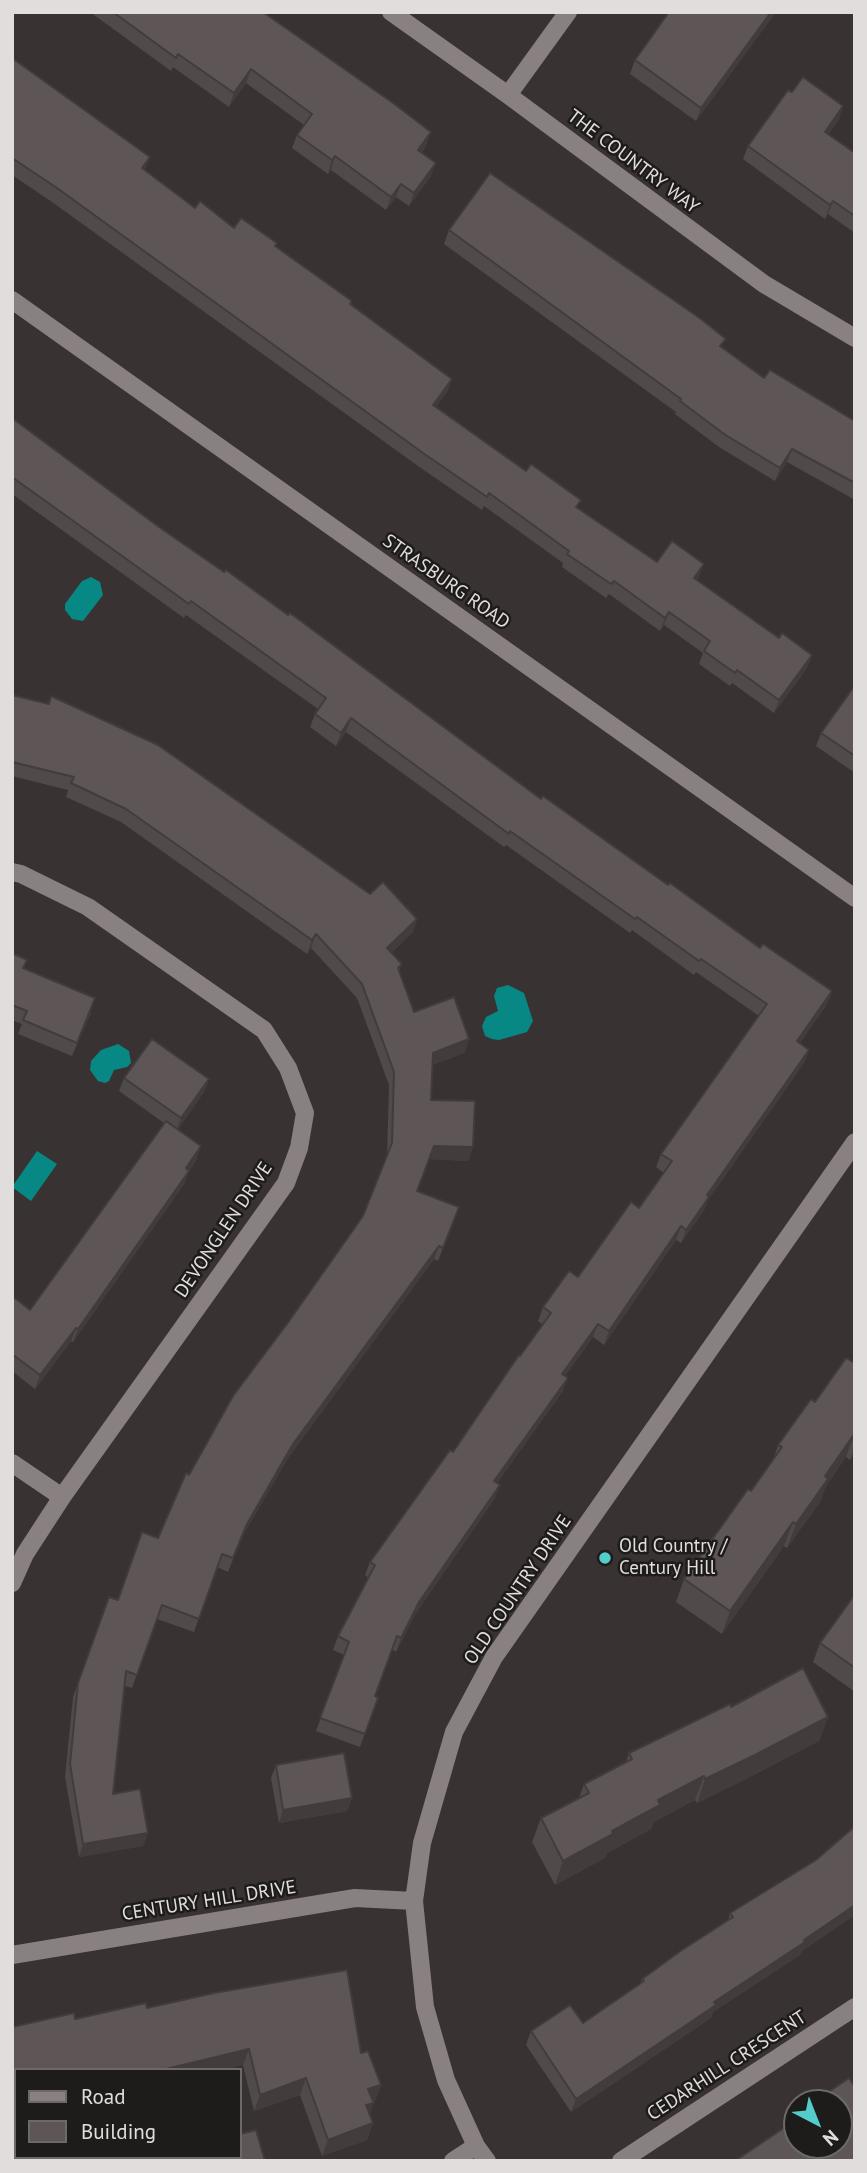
<!DOCTYPE html>
<html>
<head>
<meta charset="utf-8">
<style>
  body { margin:0 }
  #map { position:relative; width:867px; height:2173px; overflow:hidden; background:#393232; font-family:"PT Sans",sans-serif }
  canvas { display:block }
  .frame { position:absolute; inset:0; border:14px solid #e2dddd; pointer-events:none }
  .legend { position:absolute; left:14px; top:2068px; width:228px; height:91px; box-sizing:border-box; background:#1e1b1b; border:2px solid #6c6969; margin:0; padding:9px 12px; list-style:none; font-size:21px; color:#e2dddd }
  .legend li { display:flex; align-items:center; gap:14px; height:35px }
  .legend b { width:35px; border:2px solid #6c6969 }
  .north { position:absolute; left:783px; top:2089px; width:70px; height:70px; box-sizing:border-box; background:#1e1b1b; border:2px solid #6c6969; border-radius:50%; rotate:138deg; font-size:19px; font-weight:700; line-height:28px; text-align:center; color:#e2dddd }
  .north::after { content:''; display:block; margin:auto; width:24px; height:32px; background:#53cdc9; clip-path:polygon(50% 0,100% 100%,50% 72%,0 100%) }
</style>
</head>
<body>
<div id="map">
<canvas width="867" height="2173"></canvas>
<div class="frame"></div>
<ul class="legend">
<li><b style="height:9px;background:#898181"></b>Road</li>
<li><b style="height:19px;background:#5e5656"></b>Building</li>
</ul>
<div class="north">N</div>
</div>
<script>
const c = document.querySelector('canvas').getContext('2d');
c.lineJoin = 'round';
function paint(path, color) { c.fillStyle = color; c.fill(path, 'evenodd'); }
const shape = rows => new Path2D(rows.map(r => 'M' + r).join(''));
function stroke(path, color, width, dash) { c.strokeStyle = color; c.lineWidth = width; c.lineCap = dash ? 'butt' : 'round'; c.setLineDash(dash || []); c.stroke(path); }
function write(font, color, halo, rows, align = 'center') {
  c.font = font + ' "PT Sans",sans-serif'; c.lineWidth = 5; c.setLineDash([]); c.textBaseline = 'middle'; c.strokeStyle = halo; c.fillStyle = color; for (const [text, x, y, turn = 0] of rows) {
    c.save(); c.translate(x, y); c.rotate((+turn || 0) * Math.PI / 180); c.textAlign = isNaN(turn) ? turn : align; if (halo) c.strokeText(text, 0, 0); c.fillText(text, 0, 0); c.restore();
  }
}
const water = shape([
  [91,577,100,582,103,595,83,621,72,619,65,610,65,604,82,581],
  [508,985,524,993,533,1021,527,1032,499,1040,492,1039,485,1036,482,1026,486,1017,498,1011,494,996,497,988],
  [118,1044,129,1051,131,1063,127,1067,114,1070,109,1081,105,1083,98,1081,90,1070,91,1061,101,1050],
  [37,1151,57,1164,31,1201,12,1187]
]);
const minor = shape([
  [391,12,508,95,764,284,855,338],
  [508,95,568,12],
  [12,872,21,874,88,907,264,1030,288,1068,305,1113,299,1148,286,1183,62,1497,25,1554,12,1583],
  [12,1463,62,1497],
  [12,1955,355,1898,414,1901],
  [453,2161,476,2146],
  [487,2161,476,2146,446,2080,425,2007,414,1901,422,1843,454,1732,494,1657,855,1142],
  [621,2161,855,2007]
]);
const tertiary = shape([
  [12,300,855,898]
]);
const wall = shape([
  [90,12,263,12,426,146,422,152,431,176,409,206,396,197,386,210,331,170,328,174,292,148,297,135,304,125,246,83,229,107,173,67,171,71],
  [669,12,776,12,696,121,630,74,635,60],
  [12,58,145,170,195,208,276,247,352,301,351,305,452,379,447,392,436,407,578,508,657,562,699,577,697,580,779,638,812,655,807,668,774,713,732,683,730,686,699,664,703,653,664,625,660,631,609,594,606,598,562,567,563,563,484,506,482,510,418,466,52,202,12,175],
  [839,120,828,134,855,153,855,233,828,214,825,219,743,159,748,146],
  [449,230,722,347,764,378,855,421,855,500,787,462,775,481,719,447,675,414,676,412,444,244],
  [12,418,159,527,541,799,760,948,832,991,827,1004,800,1043,809,1050,804,1063,708,1200,704,1210,681,1243,676,1240,604,1345,593,1337,565,1376,563,1391,497,1483,495,1498,414,1616,396,1652,392,1649,375,1696,378,1698,360,1747,316,1731,344,1655,333,1650,338,1636,369,1578,365,1575,370,1562,453,1452,543,1325,538,1321,543,1307,578,1277,639,1208,664,1173,656,1167,661,1154,759,1016,696,972,694,975,632,930,630,933,506,845,504,847,346,732,336,746,310,727,315,714,318,709,186,615,184,618,12,494],
  [855,690,855,773,816,746,821,733],
  [12,695,48,704,51,696,370,894,417,919,413,932,391,953,402,964,399,971,414,1012,469,1039,464,1053,432,1065,431,1100,469,1161,429,1159,417,1191,459,1207,438,1261,434,1259,288,1458,242,1537,228,1572,217,1567,194,1632,157,1619,132,1688,125,1686,113,1794,148,1833,143,1846,79,1857,65,1777,73,1697,109,1597,117,1600,158,1538,189,1475,287,1324,363,1216,387,1155,389,1085,357,998,311,948,307,954,121,822,66,797,68,790,12,776],
  [12,953,27,960,24,968,91,1012,72,1056,18,1034,22,1024,12,1020],
  [124,1078,209,1079,204,1092,178,1129,197,1159,189,1171,184,1184,73,1342,71,1341,35,1389,12,1371,12,1301,30,1310,164,1123,119,1091],
  [855,1363,855,1453,850,1460,846,1457,826,1486,820,1502,787,1548,784,1546,722,1634,676,1602,684,1579,751,1491,773,1461,778,1445,815,1402],
  [855,1598,855,1692,813,1662,820,1643],
  [731,1707,828,1717,819,1741,746,1779,697,1803,695,1800,654,1822,651,1829,607,1853,605,1858,555,1885,532,1842,541,1818,579,1798,584,1784,626,1762,629,1753],
  [276,1765,352,1798,347,1811,279,1823,271,1778],
  [855,1826,855,1915,802,1951,800,1955,713,2012,711,2018,571,2112,526,2045,531,2031,583,2023,640,1984,642,1979,728,1920,730,1913,816,1860],
  [147,2008,361,2053,381,2085,375,2101,373,2101,369,2114,373,2123,367,2140,322,2156,300,2095,254,2111,243,2065,16,2070,16,2140,12,2141,12,2027,75,2019]
]);
const shadedWall = shape([
  [771,12,776,12,696,121,701,108],
  [251,69,246,83,229,107,234,93],
  [843,106,839,120,820,145,825,132],
  [431,132,426,146,413,163,418,150],
  [335,156,331,170,328,174,332,160],
  [150,157,145,170,142,168],
  [436,163,431,176,409,206,414,193],
  [401,184,396,197,386,210,391,197],
  [833,201,828,214,825,219,830,205],
  [452,379,447,392,428,418,433,405],
  [792,449,787,462,775,481,780,468],
  [704,564,699,577,689,591,694,578],
  [669,612,664,625,660,631,665,618],
  [812,655,807,668,774,713,779,700],
  [351,718,346,732,336,746,341,733],
  [417,919,413,932,382,961,387,948],
  [316,934,311,948,307,954,312,940],
  [832,991,827,1004,792,1055,797,1041],
  [469,1039,464,1053,428,1066,433,1053],
  [809,1050,804,1063,708,1200,704,1210,681,1243,686,1230,707,1195],
  [209,1079,204,1092,176,1132,181,1118],
  [201,1146,197,1159,181,1182,186,1168],
  [434,1146,473,1147,469,1161,429,1159],
  [189,1171,184,1184,73,1342,78,1329],
  [681,1226,676,1240,604,1345,609,1331],
  [439,1246,434,1259,288,1458,242,1537,228,1572,247,1524,293,1444],
  [598,1324,593,1337,557,1387,562,1374],
  [76,1328,71,1341,35,1389,40,1375],
  [568,1378,563,1391,489,1494,494,1481],
  [855,1433,846,1457,826,1486,820,1502,787,1548,796,1524,825,1476],
  [855,1446,855,1453,850,1460],
  [500,1485,495,1498,414,1616,396,1652,401,1638,419,1602],
  [793,1522,784,1546,722,1634,730,1611],
  [828,1717,819,1741,746,1779,697,1803,705,1779],
  [704,1776,695,1800,654,1822,651,1829,607,1853,605,1858,555,1885,563,1861,658,1800],
  [352,1798,347,1811,279,1823,283,1810],
  [148,1833,143,1846,79,1857,83,1844],
  [855,1905,855,1915,802,1951,800,1955,713,2012,711,2018,571,2112,576,2099,714,2002],
  [249,2049,243,2065,225,2070,162,2070],
  [306,2078,300,2095,254,2111,260,2095],
  [381,2085,375,2101,362,2105,368,2089],
  [374,2103,368,2119,366,2105],
  [373,2123,367,2140,322,2156,328,2140],
  [16,2125,16,2140,12,2141,12,2126]
]);
const building = shape([
  [113,12,263,12,393,103,431,132,418,150,436,163,414,193,401,184,391,197,335,156,332,160,297,135,312,114,251,69,234,93,178,54,176,58,113,12],
  [669,12,771,12,701,108,635,60,669,12],
  [12,58,150,157,142,168,195,208,200,201,234,228,241,218,277,243,275,246,352,301,350,304,452,379,433,405,526,471,531,464,581,500,576,507,657,562,672,541,704,564,694,578,779,638,782,633,812,655,779,700,737,670,735,673,704,651,710,641,669,612,665,618,614,581,611,584,567,554,569,551,489,493,487,497,423,453,57,188,12,158,12,58],
  [803,77,843,106,825,132,855,153,855,216,833,201,830,205,748,146,788,90,792,92,803,77],
  [490,173,701,319,726,339,720,346,764,378,770,370,855,421,855,483,792,449,780,468,724,434,680,401,681,399,449,230,490,173],
  [12,418,159,527,224,572,226,570,288,615,290,613,541,799,543,796,668,885,670,883,760,948,763,944,832,991,797,1041,809,1050,707,1195,709,1197,686,1230,681,1226,609,1331,598,1324,562,1374,568,1378,494,1481,500,1485,419,1602,401,1638,397,1636,375,1696,378,1698,365,1734,320,1718,349,1642,338,1636,375,1565,370,1562,450,1450,453,1452,519,1355,520,1356,551,1313,543,1307,569,1271,578,1277,631,1202,639,1208,672,1161,661,1154,767,1004,701,959,699,961,637,917,635,919,510,831,509,834,351,718,341,733,315,714,326,698,191,601,189,604,12,477,12,418],
  [853,688,855,690,855,756,821,733,853,688],
  [12,695,49,704,51,696,158,745,370,894,383,882,417,919,387,948,402,964,398,968,414,1012,454,997,469,1039,433,1053,431,1100,475,1101,473,1147,434,1146,417,1191,459,1207,443,1248,439,1246,293,1444,247,1524,233,1558,222,1554,199,1619,162,1605,137,1675,126,1671,113,1794,140,1789,148,1833,83,1844,70,1764,78,1683,109,1597,118,1600,142,1532,158,1538,186,1473,189,1475,233,1396,287,1324,363,1216,392,1143,394,1072,362,984,316,934,312,940,126,809,71,783,74,777,12,762,12,695],
  [12,953,27,960,23,968,95,998,77,1043,23,1020,27,1011,12,1005,12,953],
  [152,1039,209,1079,181,1118,124,1078,152,1039],
  [166,1121,201,1146,186,1168,189,1171,78,1329,76,1328,40,1375,12,1354,12,1301,15,1298,30,1310,166,1121],
  [846,1358,855,1363,855,1433,825,1476,828,1479,796,1524,793,1522,730,1611,684,1579,748,1489,751,1491,782,1447,778,1445,811,1399,815,1402,846,1358],
  [853,1597,855,1598,855,1668,820,1643,853,1597],
  [803,1668,828,1717,755,1755,705,1779,704,1776,658,1800,660,1805,612,1831,613,1834,563,1861,541,1818,589,1793,584,1784,632,1759,629,1753,730,1704,731,1707,803,1668],
  [344,1753,352,1798,283,1810,276,1765,344,1753],
  [855,1826,855,1905,804,1940,805,1942,714,2002,716,2005,576,2099,531,2031,570,2005,583,2023,644,1981,642,1979,682,1950,733,1917,730,1913,816,1860,855,1826],
  [347,1970,361,2053,368,2051,381,2085,368,2089,374,2103,366,2105,373,2123,328,2140,306,2078,260,2095,249,2049,162,2070,16,2070,16,2125,12,2126,12,2027,74,2013,75,2019,146,2003,147,2008,214,1993,347,1970],
  [849,2078,855,2087,855,2161,735,2161,797,2119,797,2145,839,2145,839,2103,814,2103,814,2102,849,2078],
  [256,2130,265,2161,167,2161,174,2157,240,2157,240,2134,256,2130]
]);
const markers = [
  [605,1558,7,"#53cdc9"]
];
const streetNames = [
  ["THE COUNTRY WAY",633,162,37],
  ["STRASBURG ROAD",446,582,35],
  ["DEVONGLEN DRIVE",224,1230,-56],
  ["OLD COUNTRY DRIVE",518,1590,-56],
  ["CENTURY HILL DRIVE",209,1901,-9],
  ["CEDARHILL CRESCENT",727,2066,-33]
];
const poiNames = [
  ["Old Country /",619,1547],
  ["Century Hill",619,1569]
];
paint(water, '#078885');
stroke(minor, '#898181', 18);
stroke(tertiary, '#898181', 18);
paint(wall, '#514a4a');
paint(shadedWall, '#423c3c');
paint(building, '#5e5656');
stroke(building, '#423c3c', 2);
for (const [x, y, r, color] of markers) { const dot = new Path2D(); dot.arc(x, y, r, 0, 2 * Math.PI); c.fillStyle = color; c.fill(dot); stroke(dot, '#1e1b1b', 2.5); }
write('19px', '#e2dddd', '#1e1b1b', streetNames);
write('19px', '#e2dddd', '#1e1b1b', poiNames, 'left');
</script>
</body>
</html>
